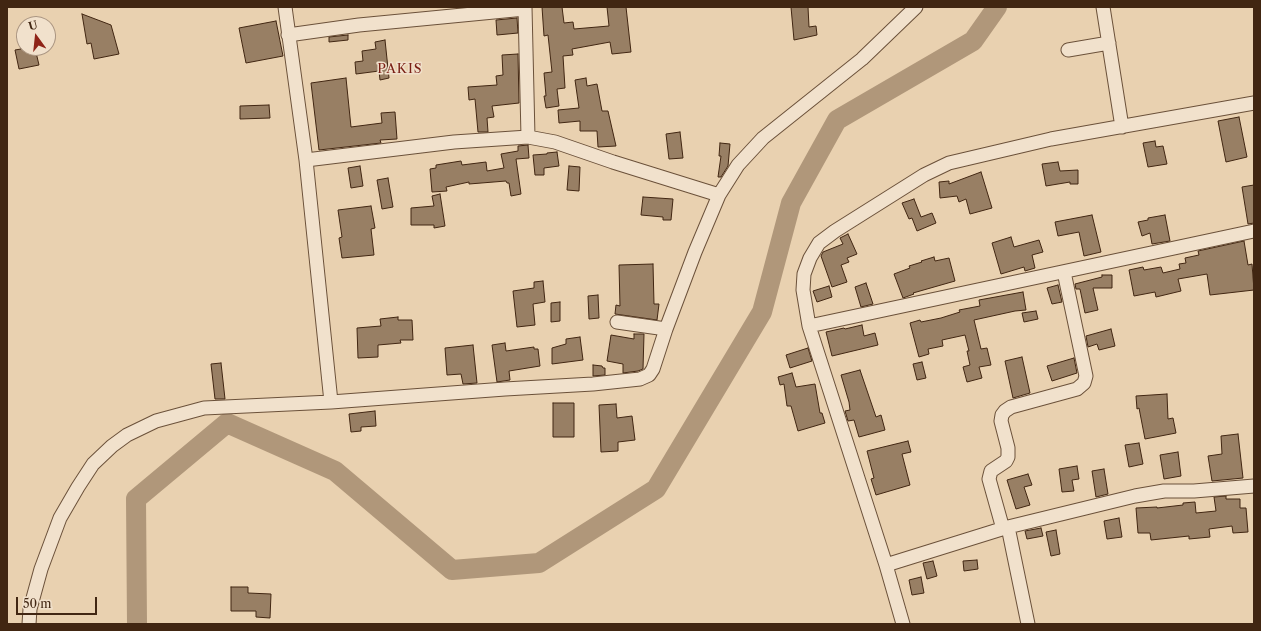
<!DOCTYPE html>
<html>
<head>
<meta charset="utf-8">
<style>
  body { margin:0 }
  #map { position:relative; width:1261px; height:631px; overflow:hidden; background:#e9d1b0; font-family:"Libre Caslon Text",serif }
  canvas { display:block }
  .frame { position:absolute; inset:0; border:8px solid #412612; pointer-events:none }
  .north { position:absolute; left:16px; top:16px; width:40px; height:40px; box-sizing:border-box; background:#f1e1cc; border:1px solid #ab9682; border-radius:50%; rotate:345deg; font-size:11px; font-weight:700; line-height:16px; text-align:center; color:#412612 }
  .north::after { content:''; display:block; margin:auto; width:14px; height:18px; background:#8f2418; clip-path:polygon(50% 0,100% 100%,50% 72%,0 100%) }
  .scale { position:absolute; left:16px; top:597px; width:81px; height:18px; box-sizing:border-box; border:2px solid #412612; border-top:0; padding-left:5px; font-size:12px; line-height:14px; white-space:nowrap; color:#412612; -webkit-text-stroke:3px #f1e1cc; paint-order:stroke }
</style>
</head>
<body>
<div id="map">
<canvas width="1261" height="631"></canvas>
<div class="frame"></div>
<div class="north">U</div>
<div class="scale">50 m</div>
</div>
<script>
const c = document.querySelector('canvas').getContext('2d');
c.lineJoin = 'round';
const shape = rows => new Path2D(rows.map(r => 'M' + r).join(''));
function stroke(path, color, width, dash) { c.strokeStyle = color; c.lineWidth = width; c.lineCap = dash ? 'butt' : 'round'; c.setLineDash(dash || []); c.stroke(path); }
function paint(path, color) { c.fillStyle = color; c.fill(path, 'evenodd'); }
function write(font, color, halo, rows, align = 'center') {
  c.font = font + ' "Libre Caslon Text",serif'; c.lineWidth = 3; c.setLineDash([]); c.textBaseline = 'middle'; c.strokeStyle = halo; c.fillStyle = color; for (const [text, x, y, turn = 0] of rows) {
    c.save(); c.translate(x, y); c.rotate((+turn || 0) * Math.PI / 180); c.textAlign = isNaN(turn) ? turn : align; if (halo) c.strokeText(text, 0, 0); c.fillText(text, 0, 0); c.restore();
  }
}
const river = shape([
  [137,624,136,499,227,423,335,471,452,570,539,563,656,489,762,312,791,203,837,120,973,41,997,7]
]);
const building = shape([
  [542,7,562,7,564,23,573,22,574,29,609,26,607,7,626,7,631,52,612,54,610,42,572,49,573,55,563,56,565,88,557,89,559,106,546,108,544,96,546,96,544,73,552,72,548,35,544,36,542,7],
  [791,7,808,7,809,27,816,26,817,35,794,40,791,7],
  [82,14,111,25,119,54,94,59,91,43,87,44,82,14],
  [517,18,518,33,497,35,496,20,517,18],
  [276,21,283,56,246,63,239,28,276,21],
  [348,35,348,40,329,42,329,37,348,35],
  [385,40,389,78,380,80,379,71,356,74,355,62,363,61,362,51,376,49,375,42,385,40],
  [21,48,35,48,39,65,19,69,15,50,21,49,21,48],
  [518,54,519,103,492,106,494,117,487,118,488,132,478,132,475,99,469,100,468,87,497,85,496,76,503,75,502,55,518,54],
  [346,78,351,127,382,123,381,113,395,112,397,139,380,140,381,143,319,150,311,83,346,78],
  [586,78,587,86,597,84,602,111,608,111,616,146,598,147,597,131,580,131,580,121,559,123,558,110,579,108,575,80,586,78],
  [269,105,270,118,240,119,240,106,269,105],
  [1239,117,1247,157,1226,162,1218,121,1239,117],
  [680,132,683,158,669,159,666,134,680,132],
  [1155,141,1156,147,1163,146,1167,164,1148,167,1143,143,1155,141],
  [720,143,730,144,728,166,721,177,718,177,721,156,719,156,720,143],
  [528,145,529,158,516,159,521,194,511,196,509,183,507,183,506,181,469,184,469,182,446,187,447,191,432,192,430,169,436,168,436,165,461,161,462,165,486,162,487,171,504,168,501,154,518,151,518,146,528,145],
  [557,152,559,166,544,168,544,175,535,175,533,155,547,154,547,153,557,152],
  [1058,162,1060,171,1078,170,1078,184,1070,184,1070,182,1046,186,1042,164,1058,162],
  [360,166,363,186,351,188,348,168,360,166],
  [569,166,580,167,579,191,567,190,569,166],
  [981,172,992,208,970,214,966,199,959,202,957,196,940,198,939,182,949,181,949,184,981,172],
  [388,178,393,207,382,209,377,180,388,178],
  [1254,185,1254,223,1248,224,1242,187,1254,185],
  [440,194,445,226,434,228,434,225,411,225,411,208,434,206,432,196,440,194],
  [643,197,673,199,671,220,663,220,663,217,641,215,643,197],
  [914,199,921,217,932,213,936,223,917,231,912,218,909,219,902,203,914,199],
  [371,206,375,228,371,229,374,255,342,258,339,238,342,237,338,210,371,206],
  [1092,215,1101,252,1084,256,1079,232,1058,236,1055,222,1092,215],
  [1165,215,1170,241,1152,244,1150,233,1142,236,1138,222,1148,220,1148,218,1165,215],
  [848,234,857,254,847,258,849,262,841,265,847,282,832,287,821,256,823,252,843,244,840,238,848,234],
  [1011,237,1014,247,1039,240,1043,252,1032,255,1035,268,1025,271,1024,267,1001,274,992,243,1011,237],
  [1244,241,1248,265,1252,264,1254,290,1210,295,1207,274,1178,279,1181,291,1156,297,1155,292,1134,296,1129,270,1143,267,1144,270,1161,267,1163,273,1180,269,1179,264,1186,263,1185,258,1199,255,1198,251,1244,241],
  [934,257,935,261,949,258,955,281,913,293,914,294,903,298,894,274,910,268,909,266,922,262,921,261,934,257],
  [653,264,654,304,659,304,657,320,615,314,616,305,620,306,619,265,653,264],
  [1102,275,1112,275,1112,288,1093,288,1098,310,1085,313,1080,289,1076,289,1075,284,1102,277,1102,275],
  [543,281,545,302,533,304,535,325,517,327,513,291,534,288,534,282,543,281],
  [866,283,873,304,861,307,855,287,866,283],
  [1058,285,1062,302,1052,304,1047,288,1058,285],
  [829,286,832,297,817,302,813,291,829,286],
  [1023,292,1026,310,1015,311,974,320,981,349,987,348,991,365,979,367,982,378,967,382,963,367,970,365,967,351,969,351,965,335,942,340,943,346,928,349,929,354,919,357,910,323,920,320,921,322,941,318,960,312,959,310,980,306,979,300,1023,292],
  [598,295,599,318,589,319,588,296,598,295],
  [560,302,560,321,551,322,551,303,560,302],
  [1036,311,1038,319,1024,322,1022,313,1036,311],
  [398,317,398,320,412,320,413,340,400,340,401,343,378,345,378,357,358,358,357,328,381,326,380,319,398,317],
  [862,325,864,336,875,333,878,345,832,356,826,332,844,328,845,329,862,325],
  [1111,329,1115,346,1099,350,1097,344,1088,347,1086,336,1111,329],
  [634,334,644,334,643,369,638,371,623,373,623,364,607,361,611,335,634,339,634,334],
  [580,337,583,360,552,364,552,348,566,344,566,339,580,337],
  [505,343,506,351,534,347,534,349,538,349,540,366,509,371,510,380,497,382,492,345,505,343],
  [473,345,477,383,463,384,461,374,447,375,445,348,473,345],
  [808,348,812,361,790,368,786,355,808,348],
  [1022,357,1030,393,1013,398,1005,361,1022,357],
  [1074,358,1077,373,1052,381,1047,366,1074,358],
  [922,362,926,378,917,380,913,364,922,362],
  [221,363,225,399,215,399,211,364,221,363],
  [593,365,602,366,603,368,605,368,605,375,593,376,593,365],
  [860,370,876,417,881,415,885,430,859,437,854,420,848,421,845,411,850,410,849,402,841,375,860,370],
  [792,373,796,387,815,384,820,413,822,413,825,423,798,431,791,406,787,406,784,384,780,385,778,377,792,373],
  [1167,394,1168,419,1173,418,1176,433,1145,439,1139,408,1137,409,1136,396,1167,394],
  [553,403,574,403,574,437,553,437,553,403],
  [616,404,617,418,632,416,635,440,618,442,618,451,601,452,599,405,616,404],
  [375,411,376,426,361,427,361,431,351,432,349,414,375,411],
  [1238,434,1243,478,1212,481,1208,456,1222,454,1221,436,1238,434],
  [908,441,911,452,902,454,910,485,876,495,871,479,874,478,867,451,908,441],
  [1139,443,1143,464,1129,467,1125,445,1139,443],
  [1178,452,1181,476,1164,479,1160,455,1178,452],
  [1077,466,1079,479,1072,480,1074,491,1062,492,1059,469,1077,466],
  [1104,469,1108,494,1096,497,1092,471,1104,469],
  [1028,474,1032,485,1024,487,1030,505,1016,509,1007,480,1028,474],
  [1226,496,1226,499,1240,499,1240,508,1246,508,1248,532,1233,533,1232,526,1209,529,1210,537,1189,539,1189,536,1151,540,1150,533,1138,533,1136,508,1157,507,1157,508,1183,505,1183,503,1195,502,1196,513,1216,511,1214,497,1226,496],
  [1119,518,1122,537,1107,539,1104,521,1119,518],
  [1041,528,1043,536,1027,539,1025,531,1041,528],
  [1056,530,1060,554,1051,556,1046,532,1056,530],
  [977,560,978,569,964,571,963,561,977,560],
  [933,561,937,576,927,579,923,563,933,561],
  [921,577,924,593,912,595,909,580,921,577],
  [231,587,248,587,248,593,271,594,270,618,256,617,256,611,231,611,231,587]
]);
const minor = shape([
  [285,7,306,160,331,402],
  [525,7,528,137],
  [1103,7,1122,127],
  [288,35,359,25,525,9],
  [1068,50,1109,43],
  [306,160,454,142,528,137,555,142,613,162,719,195],
  [1254,231,809,326,886,565,1008,527,1135,496,1164,491,1194,491,1254,486],
  [617,322,666,329],
  [809,326,803,290,804,274,810,258,819,243,835,231,924,175,949,163,1051,139,1254,103],
  [1008,527,1028,624],
  [1003,529,989,479,991,471,1006,461,1008,457,1008,448,1001,421,1002,415,1005,411,1011,407,1077,389,1084,383,1086,376,1064,272],
  [886,565,903,624],
  [29,624,30,609,41,569,60,518,78,487,93,464,112,446,127,435,156,421,204,408,331,402,505,389,593,384,640,379,649,375,653,369,666,329,695,252,719,195,738,165,763,138,862,59,916,7]
]);
const quarterNames = [
  ["PAKIS",400,69]
];
stroke(river, '#b0977a', 20);
paint(building, '#987f64');
stroke(building, '#412612', 1);
stroke(minor, '#6b513a', 15);
stroke(minor, '#f1e1cc', 13);
c.letterSpacing = '1px';
write('13px', '#7a1f14', '#f1e1cc', quarterNames);
c.letterSpacing = '0px';
</script>
</body>
</html>
